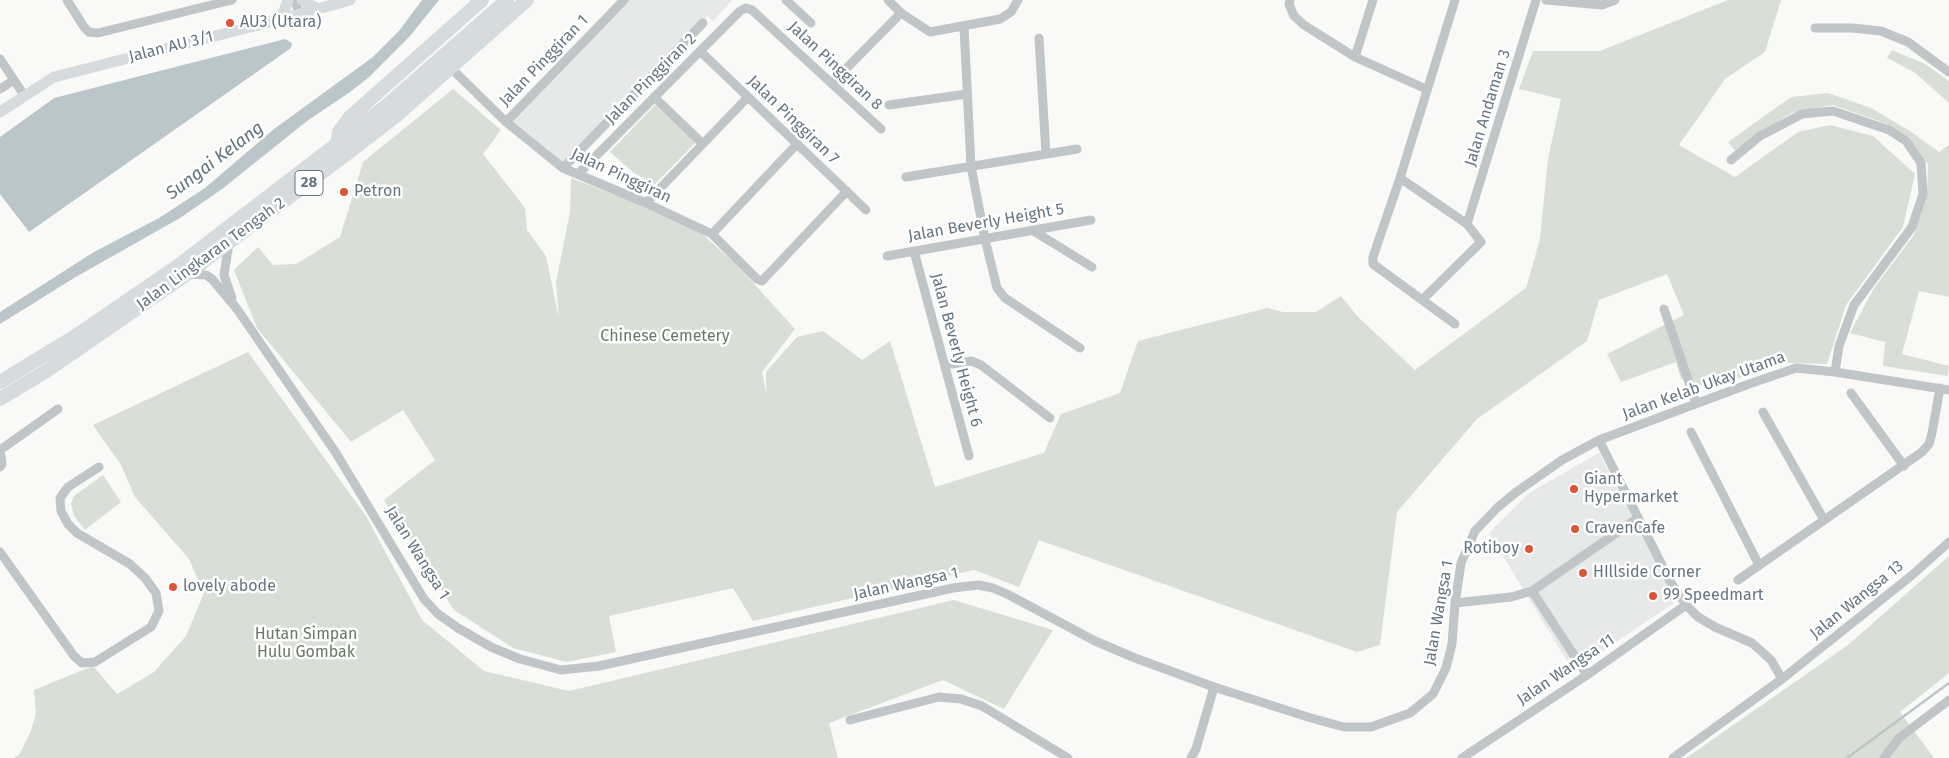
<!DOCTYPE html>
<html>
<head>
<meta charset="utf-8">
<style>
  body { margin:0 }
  canvas { display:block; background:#f9f9f7 }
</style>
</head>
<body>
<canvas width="1949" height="758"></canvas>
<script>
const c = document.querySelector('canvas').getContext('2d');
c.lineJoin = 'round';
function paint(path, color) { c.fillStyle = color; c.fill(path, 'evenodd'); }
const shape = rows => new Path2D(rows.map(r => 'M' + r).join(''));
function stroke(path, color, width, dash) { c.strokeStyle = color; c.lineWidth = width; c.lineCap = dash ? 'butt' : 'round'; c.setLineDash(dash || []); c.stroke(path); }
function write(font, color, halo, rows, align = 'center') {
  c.font = font + ' "Fira Sans",sans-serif'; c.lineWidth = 5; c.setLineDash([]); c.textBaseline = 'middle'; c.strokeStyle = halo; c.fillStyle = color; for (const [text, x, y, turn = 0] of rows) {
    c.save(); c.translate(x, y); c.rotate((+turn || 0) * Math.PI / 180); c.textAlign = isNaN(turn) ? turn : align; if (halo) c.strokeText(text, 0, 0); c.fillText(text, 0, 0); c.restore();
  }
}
const built = shape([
  [628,0,732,0,713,21,707,16,562,164,510,122],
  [1599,453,1677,601,1573,671,1489,533,1529,493]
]);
const green = shape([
  [1728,0,1781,0,1765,52,1725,79,1679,145,1735,177,1798,132,1830,125,1873,136,1915,174,1903,227,1846,305,1827,364,1788,363,1709,387,1681,379,1676,362,1621,382,1607,354,1684,315,1667,274,1599,300,1587,341,1477,419,1397,512,1380,645,1357,652,1039,540,1019,587,974,570,753,621,733,588,609,616,616,652,567,662,513,648,454,610,384,500,435,460,403,410,351,442,257,328,234,270,258,247,273,265,296,264,340,237,363,162,453,89,501,130,483,154,525,208,527,230,546,256,559,319,556,282,570,212,571,178,653,209,702,234,736,264,795,329,762,372,766,392,766,372,797,337,823,331,862,360,890,341,935,487,1044,453,1061,414,1120,393,1138,341,1267,308,1283,312,1316,312,1341,296,1358,317,1415,370,1526,288,1540,239,1548,159,1561,99,1519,89,1533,51,1600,51],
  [1892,50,1925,64,1949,81,1949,103,1914,72,1887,58],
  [1828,93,1871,108,1910,131,1939,152,1949,145,1949,297,1919,291,1902,354,1949,366,1948,376,1883,366,1885,342,1850,333,1874,288,1914,235,1927,196,1928,164,1887,124,1833,105,1791,113,1735,150,1728,142,1791,97],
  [655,105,696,142,655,184,634,173,610,152],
  [248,352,366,516,422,620,484,671,569,691,954,600,1053,630,1004,709,943,680,829,723,838,758,14,758,20,754,31,731,36,713,34,690,93,666,117,694,154,672,186,636,204,593,189,559,135,497,121,465,93,425],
  [103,475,121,502,85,530,74,516,71,503,74,496],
  [1949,556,1949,673,1900,712,1934,758,1686,758,1848,645]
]);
const water = shape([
  [422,0,439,0,410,36,368,78,350,92,307,121,222,189,180,218,74,278,0,324,0,312,94,252,159,218,205,188,274,129,373,57,399,31],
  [285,39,292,43,291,48,29,232,0,194,0,137,54,98]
]);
const stream = shape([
  [1847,758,1949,683]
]);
const minor = shape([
  [67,0,84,27,89,32,98,33,232,0],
  [295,0,299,14],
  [786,0,811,23],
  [888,0,901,13,930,32,1000,19,1011,12,1018,0],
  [1290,0,1289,4,1294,16,1304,25,1355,57,1426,89],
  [1546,0,1602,5,1615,0],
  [964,27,971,166,985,239,997,288,1005,298,1080,348],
  [1815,28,1852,28,1881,31,1908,42,1949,72],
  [1039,38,1046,154],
  [700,51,866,210],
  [1355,57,1373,0],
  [0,59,24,95],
  [451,68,506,122,563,168,646,203,712,234,757,279,762,281,847,191],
  [832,83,901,13],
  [0,89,14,80],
  [654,97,703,144],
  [889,105,967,94],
  [506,122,624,0],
  [1731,160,1760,136,1802,114,1833,111,1889,130,1906,141,1921,163,1923,194,1912,227,1854,305,1839,346,1835,372],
  [563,168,703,23],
  [578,174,740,11,746,8,752,10,881,129],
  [906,177,1077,149],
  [1400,178,1467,224,1481,242,1422,300],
  [646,203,748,97],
  [1467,224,1536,0],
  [1032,230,1092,267],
  [712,234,797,144],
  [229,243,224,275,232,298],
  [914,251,969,456],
  [887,256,1091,220],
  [187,274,206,275,212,279,237,309,336,453,424,599,438,614,458,628,491,647,520,659,561,670,599,666,953,588,978,585,993,588,1009,595,1095,641,1135,658,1214,687,1311,718,1344,727,1371,727,1410,713,1433,694,1446,668,1452,644,1455,603,1461,563,1475,531,1497,508,1515,493,1562,460,1599,440,1749,384,1796,368,1835,372,1949,390],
  [1664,309,1696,403],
  [1455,324,1373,264,1373,257,1400,178,1455,0],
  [945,365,971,361,981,365,1050,418],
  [1851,393,1904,466],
  [1763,412,1824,520],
  [1691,432,1759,565],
  [1599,440,1671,583,1686,605,1698,617,1715,627,1752,643,1771,660,1782,679],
  [0,450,58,409],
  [0,467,2,464,0,449],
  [0,552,74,656,82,663,95,662,151,627,159,611,156,593,145,578,130,564,77,533,68,524,61,511,60,498,68,487,99,467],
  [1738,580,1922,452,1929,444,1932,433,1940,388],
  [1532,591,1587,675],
  [1455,603,1511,597,1532,591,1638,518],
  [850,720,939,697,961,699,982,706,1068,758],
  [1191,758,1196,749,1214,687],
  [1462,758,1587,675,1686,605],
  [1673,758,1782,679,1911,576,1949,542],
  [1884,758,1899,738,1949,700]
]);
const secondary = shape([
  [302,0,318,9],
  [276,20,284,12,288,0],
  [0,112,54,77,274,21,350,0]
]);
const trunk = shape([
  [337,145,339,132,350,117,482,0],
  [0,382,74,337,179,265,386,106,507,0],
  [0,399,48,370,187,274,344,156,396,116,527,0]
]);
const markers = [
  [230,23,5,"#db5634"],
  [344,192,5,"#db5634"],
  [1574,489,5,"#db5634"],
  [1575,529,5,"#db5634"],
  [1529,549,5,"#db5634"],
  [1583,573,5,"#db5634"],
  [173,587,5,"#db5634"],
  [1653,596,5,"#db5634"]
];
const shields = [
  [309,183,28]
];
const shieldNames = [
  ["28",309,183]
];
const poiNames = [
  ["AU3 (Utara)",240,23],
  ["Petron",354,192],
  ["Giant",1584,480],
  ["Hypermarket",1584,498],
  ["CravenCafe",1585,529],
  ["Rotiboy",1519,549,"right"],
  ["HIllside Corner",1593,573],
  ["lovely abode",183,587],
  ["99 Speedmart",1663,596]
];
const streetNames = [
  ["Jalan AU 3/1",171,47,-14],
  ["Jalan Pinggiran 1",544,61,-46],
  ["Jalan Pinggiran 8",835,66,43],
  ["Jalan Pinggiran 2",651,79,-45],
  ["Jalan Andaman 3",1488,108,-73],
  ["Jalan Pinggiran 7",793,120,44],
  ["Jalan Pinggiran",621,176,25],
  ["Jalan Beverly Height 5",986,223,-10],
  ["Jalan Lingkaran Tengah 2",211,254,-36],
  ["Jalan Beverly Height 6",956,350,75],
  ["Jalan Kelab Ukay Utama",1704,386,-20],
  ["Jalan Wangsa 1",417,553,58],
  ["Jalan Wangsa 1",906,584,-12],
  ["Jalan Wangsa 13",1857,600,-39],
  ["Jalan Wangsa 1",1439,613,-80],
  ["Jalan Wangsa 11",1566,670,-34]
];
const parkNames = [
  ["Chinese Cemetery",665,337],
  ["Hutan Simpan",306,635],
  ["Hulu Gombak",306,653]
];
const waterNames = [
  ["Sungai Kelang",215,161,-37]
];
paint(built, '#e7e8e8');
paint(green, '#d9ded6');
paint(water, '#bac6ca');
stroke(stream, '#bac6ca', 2.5);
stroke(minor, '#c0c5c8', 9);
stroke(secondary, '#d6dbde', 11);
stroke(trunk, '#d6dbde', 14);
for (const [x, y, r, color] of markers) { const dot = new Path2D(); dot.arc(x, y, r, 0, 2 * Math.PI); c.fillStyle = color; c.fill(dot); stroke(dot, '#fff', 2); }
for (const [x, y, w] of shields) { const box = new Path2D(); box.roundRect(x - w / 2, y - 12.5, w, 25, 4); c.fillStyle = '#fff'; c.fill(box); stroke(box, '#657580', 1); }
write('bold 15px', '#657580', null, shieldNames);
write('16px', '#657580', '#fff', poiNames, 'left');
write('16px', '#657580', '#fff', streetNames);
write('16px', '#687964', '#fff', parkNames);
write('italic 18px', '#60747a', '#fff', waterNames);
</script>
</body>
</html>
